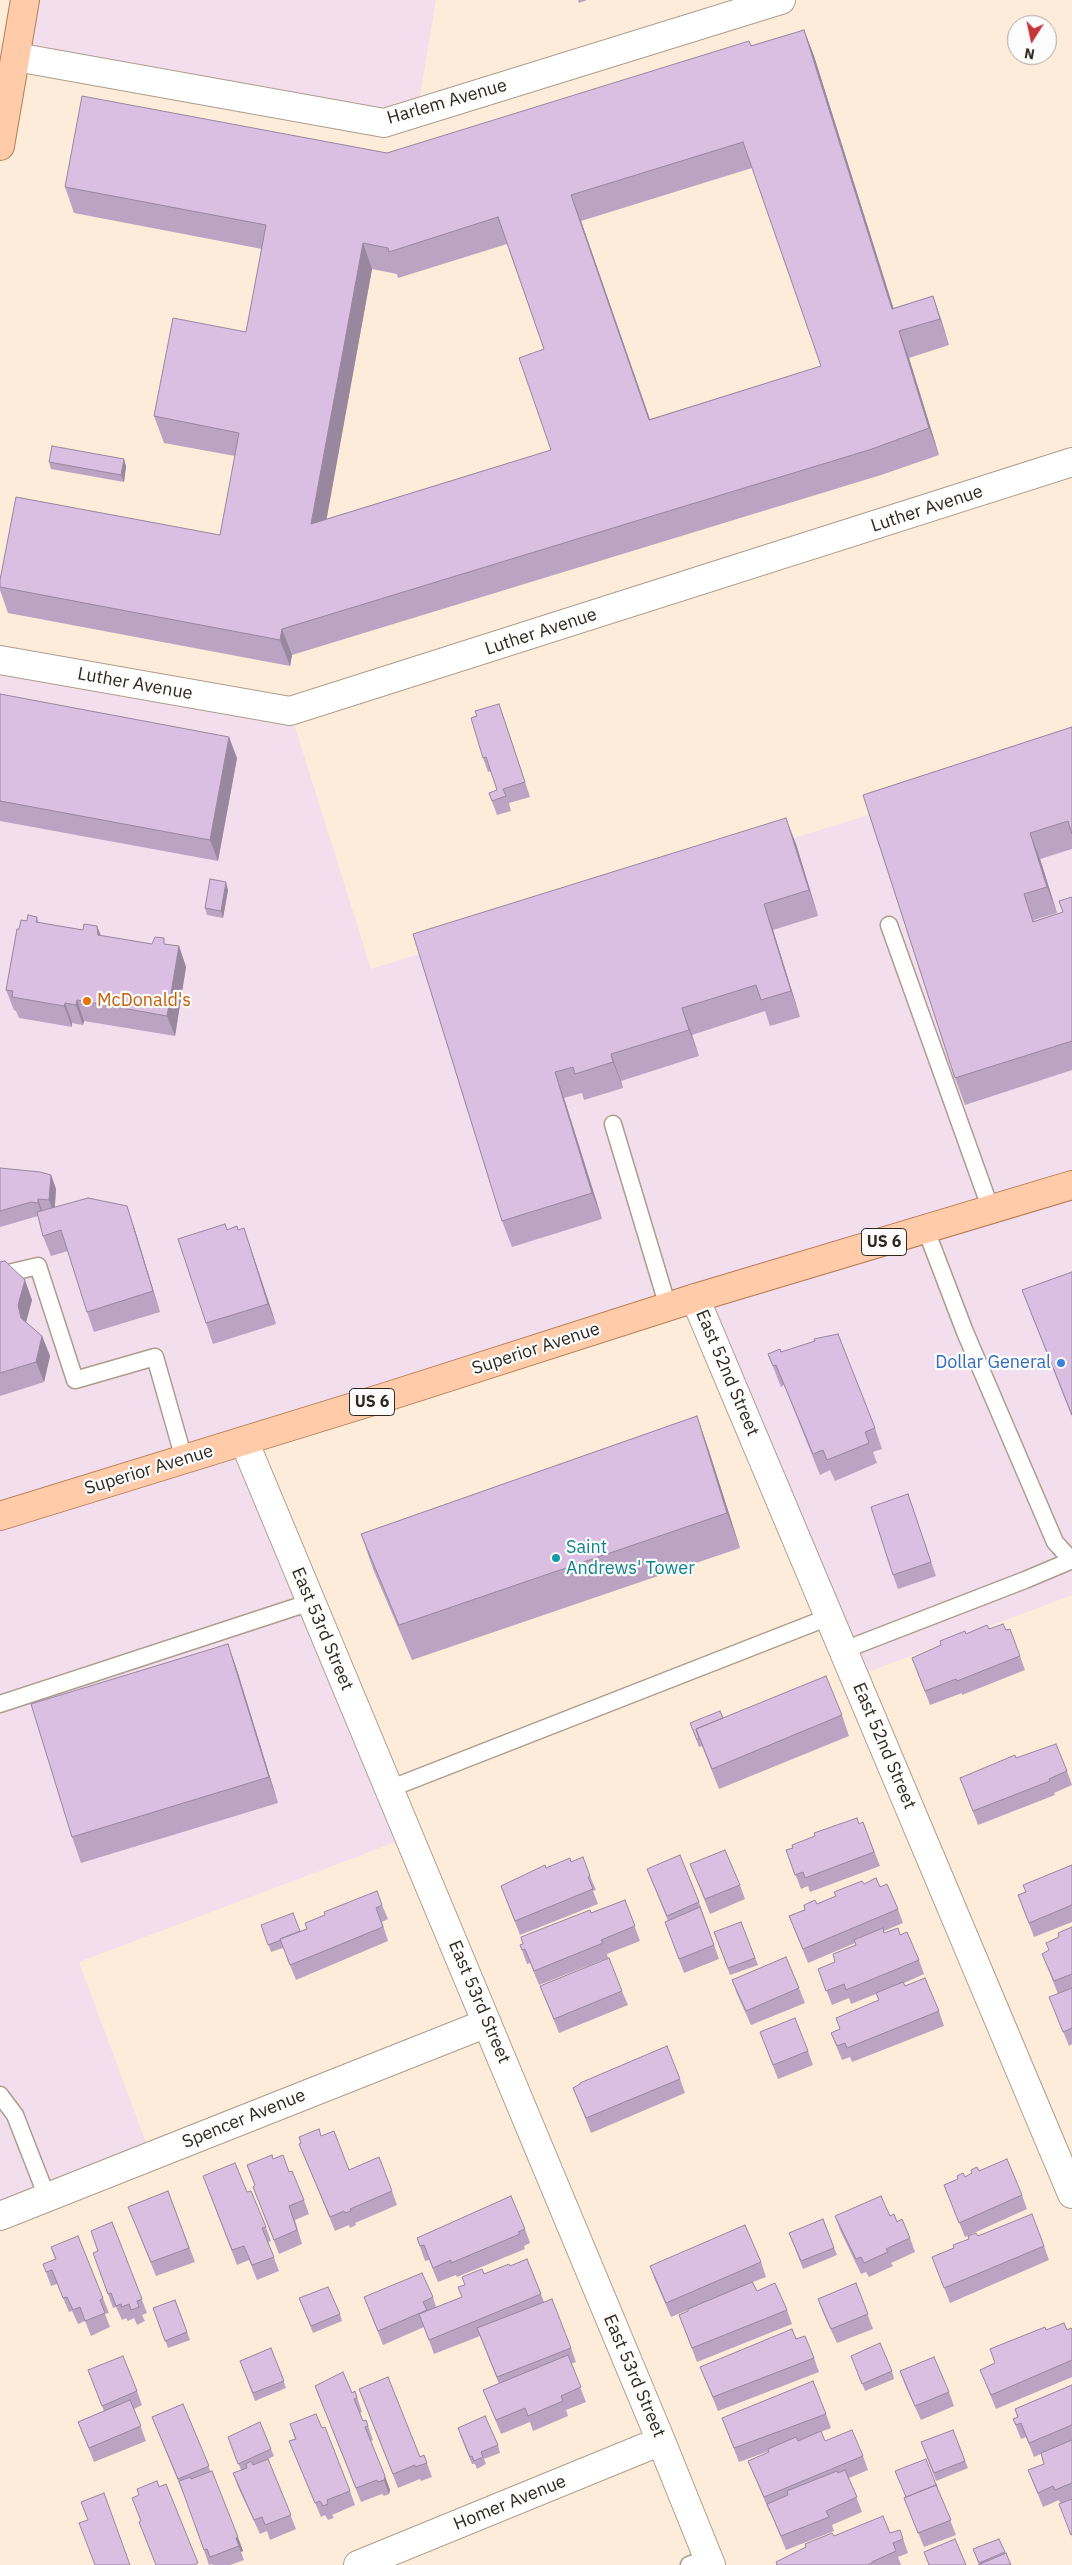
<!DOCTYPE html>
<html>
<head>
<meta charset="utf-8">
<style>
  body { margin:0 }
  #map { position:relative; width:1072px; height:2565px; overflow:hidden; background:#fdecd9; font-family:"IBM Plex Sans",sans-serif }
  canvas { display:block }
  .north { position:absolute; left:1007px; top:15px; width:50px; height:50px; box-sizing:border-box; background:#fcfcfc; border:1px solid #aaa7a4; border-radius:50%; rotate:190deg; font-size:14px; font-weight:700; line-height:20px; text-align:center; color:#2e2821 }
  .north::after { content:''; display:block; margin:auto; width:18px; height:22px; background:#c43539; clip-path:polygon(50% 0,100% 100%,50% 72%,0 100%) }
</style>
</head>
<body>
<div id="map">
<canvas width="1072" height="2565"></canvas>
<div class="north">N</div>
</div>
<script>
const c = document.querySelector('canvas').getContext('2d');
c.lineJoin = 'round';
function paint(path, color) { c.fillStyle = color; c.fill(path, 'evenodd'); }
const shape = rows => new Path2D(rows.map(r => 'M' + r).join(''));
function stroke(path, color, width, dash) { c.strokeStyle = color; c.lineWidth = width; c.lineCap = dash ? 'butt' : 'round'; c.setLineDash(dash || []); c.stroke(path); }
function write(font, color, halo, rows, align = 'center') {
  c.font = font + ' "IBM Plex Sans",sans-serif'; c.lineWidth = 4.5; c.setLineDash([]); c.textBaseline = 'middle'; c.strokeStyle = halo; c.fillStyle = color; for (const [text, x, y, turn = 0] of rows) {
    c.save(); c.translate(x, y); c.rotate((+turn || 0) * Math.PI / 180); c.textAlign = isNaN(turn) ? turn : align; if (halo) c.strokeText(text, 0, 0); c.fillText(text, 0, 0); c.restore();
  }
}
const commercial = shape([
  [25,0,436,0,417,113,384,123,16,57],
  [0,660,290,711,371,969,1072,752,1072,1595,855,1677,695,1299,244,1441,409,1837,79,1962,151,2156,0,2216]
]);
const lane = shape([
  [889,925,991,1210],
  [613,1124,668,1307],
  [926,1230,965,1332,1055,1542,1072,1561],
  [0,1275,38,1266,75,1380,155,1357,184,1459],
  [844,1650,1025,1580,1070,1561],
  [0,1704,311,1602],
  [389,1789,829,1617],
  [0,2095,15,2115,47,2197],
  [689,2565,708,2558]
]);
const street = shape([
  [16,57,384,123,781,0],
  [0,660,290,711,1072,462],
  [695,1298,1072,2194],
  [244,1441,661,2441,711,2565],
  [0,2216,487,2023],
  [358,2565,661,2441]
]);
const primary = shape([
  [0,146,25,0],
  [0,1516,389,1396,695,1298,1072,1185]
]);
const wall = shape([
  [578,0,587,0,579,3],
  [804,30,814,56,893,308,933,296,949,345,909,358,939,455,881,475,292,655,290,666,8,613,0,590,0,580,220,535,235,456,164,443,154,416,246,332,262,249,74,213,65,187,387,153],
  [752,168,821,366,650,419,581,221],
  [507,244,544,349,551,450,326,519,372,269,397,274,398,278],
  [49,462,126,466,124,482,51,469],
  [0,694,237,758,218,861,0,821],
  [504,718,530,797,509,803,511,811,497,815,489,793,497,790,491,771,488,772,483,758],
  [1072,727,1072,849,1040,859,1057,913,1034,920,1034,921,1063,912,1072,897,1072,1070,965,1105,955,1078,863,795],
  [796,844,818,916,773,930,800,1017,770,1026,765,1011,692,1035,699,1056,621,1081,623,1088,584,1100,582,1093,564,1098,602,1219,512,1247,502,1221,413,934],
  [228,890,223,918,207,915,205,908],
  [37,917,39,923,83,930,97,926,101,936,152,944,166,945,179,946,186,967,175,1036,84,1021,83,1025,72,1023,72,1027,19,1018,16,1011,14,1010,6,990,19,929,27,921],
  [0,1168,51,1175,56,1189,55,1207,134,1227,160,1312,94,1332,87,1312,68,1251,51,1256,43,1236,38,1216,0,1227],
  [227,1230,238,1230,251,1249,276,1324,213,1344,206,1323],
  [0,1262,32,1300,26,1322,42,1336,50,1356,44,1382,0,1396],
  [1072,1272,1072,1417,1022,1290],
  [781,1352,875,1428,882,1449,873,1452,877,1463,835,1481,830,1470,820,1475,784,1385,781,1387,768,1354],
  [697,1416,709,1451,740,1548,412,1660,373,1569,361,1534],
  [908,1494,936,1576,898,1589,893,1575],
  [989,1629,1006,1630,1020,1656,1025,1670,962,1695,962,1693,930,1705,912,1658,966,1634],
  [228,1644,237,1670,278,1803,81,1863,72,1837],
  [842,1715,849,1736,719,1789,702,1746,699,1747,690,1723,723,1718],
  [1016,1758,1067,1771,1072,1785,1054,1793,1055,1795,978,1825,960,1778],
  [863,1822,880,1866,810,1892,808,1886,801,1889,786,1850],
  [571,1862,590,1876,596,1890,593,1891,598,1904,520,1935,501,1886,546,1868],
  [690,1864,740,1885,745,1899,710,1914],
  [1072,1865,1072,1922,1034,1937,1018,1895,1025,1892],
  [647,1869,699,1902,719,1959,684,1973,665,1922,668,1921],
  [864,1884,880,1887,898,1909,903,1923,884,1931,884,1933,900,1935,919,1960,924,1974,904,1983,905,1986,939,2011,944,2026,852,2062,850,2057,842,2060,831,2033,840,2029,879,2000,876,1994,851,2004,849,1998,832,2005,818,1969,835,1962,856,1945,855,1943,808,1963,789,1916],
  [625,1900,640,1941,607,1954,608,1958,539,1985,530,1963,527,1964,520,1945,591,1913],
  [382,1905,388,1919,382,1922,388,1941,296,1980,283,1948,271,1952,261,1925,300,1931],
  [741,1922,758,1965,730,1975,714,1932],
  [1072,1927,1072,2044,1069,2046,1049,1997,1058,1994,1042,1954,1049,1950,1059,1938],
  [732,1980,799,1988,805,2003,751,2025,737,1994],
  [540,1986,622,1991,628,2005,559,2033],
  [760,2032,808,2051,813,2065,778,2079],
  [680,2079,685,2093,591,2133,573,2088],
  [321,2136,349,2170,392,2191,397,2205,355,2223,356,2225,350,2228,349,2225,335,2231,305,2158,299,2144],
  [273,2159,289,2172,304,2200,309,2214,295,2220,302,2244,279,2254,253,2187,255,2186,247,2165],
  [203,2176,247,2192,266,2227,271,2241,268,2242,279,2271,257,2280,249,2260,237,2265],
  [957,2176,965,2177,1022,2195,1027,2209,965,2237,944,2185,958,2179],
  [168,2191,195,2262,156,2276,128,2207],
  [835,2216,890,2216,897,2222,910,2238,915,2252,891,2263,893,2266,869,2277,866,2272,861,2274,840,2230],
  [823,2219,837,2255,803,2269,789,2233],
  [112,2222,147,2313,142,2315,145,2321,137,2325,134,2318,128,2321,126,2318,122,2320,116,2307,113,2308,93,2253,98,2251],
  [525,2229,530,2243,524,2246,525,2249,457,2277,456,2275,438,2282,429,2260,425,2261,417,2238],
  [978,2236,1044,2246,1049,2260,950,2303,932,2257,954,2248],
  [51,2247,103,2298,109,2313,105,2314,110,2327,91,2336,85,2321,78,2324,72,2311,69,2312,57,2284,51,2286,43,2264,55,2259],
  [527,2259,544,2302,571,2348,576,2362,571,2364,586,2402,566,2410,568,2416,533,2431,530,2422,501,2434,483,2390,499,2384,480,2336,434,2354,424,2327,383,2345,364,2297,433,2297,436,2307,462,2297,458,2287,464,2285,484,2274,510,2266],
  [761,2262,766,2277,753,2282,757,2291,787,2310,792,2324,697,2362,679,2315,688,2311,688,2310,671,2317,655,2280,650,2266],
  [856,2283,873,2329,837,2343,823,2313,818,2299],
  [299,2298,340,2314,342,2321,313,2333],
  [175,2300,190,2340,168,2348,153,2308],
  [1072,2329,1072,2377,996,2409,980,2370,995,2363,1046,2330],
  [796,2339,814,2358,819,2372,718,2411,700,2367],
  [271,2348,286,2388,255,2401,240,2361],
  [851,2356,892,2371,894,2379,865,2391],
  [88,2370,137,2391,142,2405,134,2409,146,2441,94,2462,78,2422,104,2411],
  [900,2371,949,2392,954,2406,921,2420,905,2385],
  [1072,2385,1072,2537,1059,2500,1043,2507,1028,2470,1044,2464,1041,2454,1034,2457,1026,2437,1021,2439,1013,2419,1018,2418,1015,2409],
  [315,2386,352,2393,355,2391,362,2412,360,2413,363,2421,366,2420,373,2440,371,2441,390,2490,389,2494,384,2496,382,2494,361,2502],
  [359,2389,420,2457,424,2455,432,2477,421,2481,420,2479,398,2488],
  [183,2404,243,2551,241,2552,244,2560,230,2565,213,2565,212,2564,209,2565,184,2493,183,2493,152,2417],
  [826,2414,831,2428,821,2432,825,2441,863,2456,868,2470,849,2478,862,2512,832,2525,834,2531,786,2550,770,2511,769,2511,754,2475,748,2461,769,2452,769,2451,739,2462,722,2418],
  [290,2424,322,2428,350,2491,355,2505,332,2515,334,2518,328,2520,325,2515,321,2517,289,2441,295,2439],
  [953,2430,968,2468,936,2481,921,2442],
  [460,2435,498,2445,500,2453,484,2459,486,2464,477,2469,475,2464,472,2464],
  [228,2437,271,2449,274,2456,268,2459,296,2529,270,2540,267,2531,260,2534,238,2487,233,2473,241,2470],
  [937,2487,956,2535,924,2547,904,2498],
  [900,2530,908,2553,898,2557,901,2565,777,2565,834,2536,890,2533],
  [999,2539,1005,2554,979,2565,973,2549]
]);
const shadedWall = shape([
  [804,30,814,56,902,335,892,309],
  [571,195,581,221,659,446,649,420],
  [363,243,372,269,321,550,311,524],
  [933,296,942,322,949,345,940,319],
  [899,331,909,358,939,455,929,428],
  [124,459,126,466,124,482,121,475],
  [282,629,292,655,290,666,280,640],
  [229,737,237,758,218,861,210,840],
  [786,818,796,844,818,916,809,890],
  [1030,833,1040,859,1057,913,1047,887],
  [226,882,228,890,223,918,221,911],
  [764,904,773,930,800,1017,791,991],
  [97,926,105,947,98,935],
  [179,946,186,967,175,1036,167,1016],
  [77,1000,84,1021,83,1025,76,1005],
  [65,1003,72,1023,72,1027,64,1006],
  [682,1008,692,1035,699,1056,689,1030],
  [611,1054,621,1081,623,1088,613,1062],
  [555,1072,564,1098,602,1219,592,1193],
  [51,1175,56,1189,54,1214,49,1200],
  [38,1199,43,1213,43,1217,38,1203],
  [127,1206,134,1227,160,1312,153,1291],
  [244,1228,276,1324,268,1304],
  [25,1280,32,1300,25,1326,21,1318,18,1305],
  [42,1336,50,1356,44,1382,36,1362],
  [697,1416,709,1451,740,1548,727,1513],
  [228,1644,237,1670,278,1803,269,1777],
  [385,2476,390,2490,389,2494,384,2480],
  [238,2537,243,2551,241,2552,236,2538]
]);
const building = shape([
  [804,30,892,309,933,296,940,319,899,331,929,428,872,449,282,629,280,640,0,587,0,580,16,497,220,535,239,433,154,416,173,318,246,332,266,225,65,187,82,96,387,153,749,41,751,46,804,30],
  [743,142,821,366,649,420,571,195,743,142],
  [498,217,544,349,519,358,551,450,311,524,363,243,388,248,389,252,498,217],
  [52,446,124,459,121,475,49,462,52,446],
  [0,694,229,737,210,840,0,801,0,694],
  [499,704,525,782,503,789,506,796,492,801,489,793,497,790,486,757,483,758,471,718,477,716,475,711,499,704],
  [1072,727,1072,834,1068,821,1030,833,1047,887,1024,894,1033,922,1063,912,1059,901,1072,897,1072,1041,955,1078,863,795,1072,727],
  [786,818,809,890,764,904,791,991,761,1000,756,985,682,1008,689,1030,611,1054,613,1062,575,1074,573,1067,555,1072,592,1193,502,1221,413,934,786,818],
  [210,879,226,882,221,911,205,908,210,879],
  [28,915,37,917,36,922,83,930,84,924,97,926,98,935,152,944,155,937,164,938,164,944,179,946,167,1016,77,1000,76,1005,65,1003,64,1006,12,997,13,991,6,990,17,929,19,929,21,920,27,921,28,915],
  [0,1168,40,1172,51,1175,49,1200,38,1199,38,1203,31,1202,0,1211,0,1168],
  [88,1198,127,1206,153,1291,87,1312,61,1230,43,1236,37,1212,88,1198],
  [225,1224,227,1230,237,1226,238,1230,244,1228,268,1304,206,1323,178,1239,225,1224],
  [5,1261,25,1280,18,1305,21,1318,42,1336,36,1362,0,1373,0,1262,5,1261],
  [1072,1272,1072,1415,1022,1290,1072,1272],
  [838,1334,875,1428,865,1432,869,1443,827,1460,823,1450,813,1454,776,1365,773,1366,768,1354,780,1349,781,1352,815,1341,814,1339,838,1334],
  [697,1416,727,1513,399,1625,361,1534,697,1416],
  [908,1494,931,1562,893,1575,871,1507,908,1494],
  [1003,1624,1006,1630,1010,1629,1020,1656,957,1681,956,1679,925,1691,912,1658,941,1645,940,1641,965,1631,966,1634,987,1625,989,1629,1003,1624],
  [228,1644,269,1777,72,1837,31,1704,228,1644],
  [826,1676,842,1715,712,1769,696,1729,826,1676],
  [720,1711,723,1718,696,1729,699,1739,697,1740,690,1723,720,1711],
  [1056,1744,1067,1771,1049,1779,1050,1781,973,1811,960,1778,1015,1755,1016,1758,1056,1744],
  [857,1818,859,1824,863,1822,874,1852,805,1878,803,1872,795,1875,786,1850,793,1848,792,1845,815,1836,814,1833,857,1818],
  [725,1850,740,1885,705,1899,690,1864,725,1850],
  [680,1855,699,1902,667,1916,647,1869,680,1855],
  [583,1857,590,1876,588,1877,593,1889,515,1921,501,1886,545,1865,546,1868,570,1858,571,1862,583,1857],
  [1072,1865,1072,1905,1029,1923,1018,1895,1026,1892,1023,1885,1072,1865],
  [876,1878,880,1887,887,1884,898,1909,803,1949,789,1916,805,1910,804,1905,815,1900,817,1904,836,1896,834,1892,862,1881,864,1884,876,1878],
  [377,1891,382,1905,376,1908,383,1927,290,1965,280,1939,307,1929,305,1923,325,1915,324,1912,377,1891],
  [625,1900,635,1926,601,1940,603,1943,534,1971,525,1949,522,1950,520,1945,523,1944,521,1937,590,1910,591,1913,625,1900],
  [700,1907,714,1945,679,1959,665,1922,700,1907],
  [293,1913,300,1931,280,1939,281,1940,268,1945,261,1925,293,1913],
  [741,1922,755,1958,728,1968,714,1932,741,1922],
  [1072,1927,1072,1974,1054,1981,1042,1954,1049,1950,1046,1943,1059,1937,1058,1933,1072,1927],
  [883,1928,884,1933,898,1928,900,1935,907,1932,919,1960,846,1990,844,1984,826,1991,818,1969,835,1962,833,1954,856,1945,854,1940,883,1928],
  [786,1957,799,1988,746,2011,732,1980,786,1957],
  [609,1958,622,1991,554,2019,540,1986,609,1958],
  [925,1978,939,2011,847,2048,845,2043,837,2046,831,2033,840,2029,836,2018,879,2000,876,1993,903,1982,905,1986,925,1978],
  [1072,1988,1072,2028,1063,2032,1049,1997,1072,1988],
  [795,2018,808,2051,773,2065,760,2032,795,2018],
  [667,2046,680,2079,586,2118,573,2088,580,2084,580,2083,667,2046],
  [319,2129,321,2136,334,2131,349,2170,379,2157,392,2191,350,2209,351,2211,345,2213,344,2211,330,2217,299,2144,301,2143,299,2137,319,2129],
  [272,2155,273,2159,283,2155,289,2172,292,2171,304,2200,289,2206,297,2230,274,2240,253,2187,255,2185,247,2165,272,2155],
  [1007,2159,1022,2195,959,2223,944,2185,958,2179,957,2176,963,2173,965,2177,972,2173,971,2170,977,2167,979,2171,1007,2159],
  [235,2163,247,2192,251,2191,266,2227,262,2228,274,2257,252,2265,244,2246,232,2250,203,2176,235,2163],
  [168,2191,189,2248,151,2262,128,2207,168,2191],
  [511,2196,525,2229,518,2232,520,2234,451,2263,451,2260,433,2268,424,2245,420,2246,417,2238,511,2196],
  [881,2196,890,2216,894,2214,897,2222,902,2219,910,2238,886,2249,888,2252,864,2263,861,2257,856,2259,835,2216,881,2196],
  [1032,2214,1044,2246,944,2288,932,2257,954,2248,953,2245,969,2239,968,2236,976,2233,978,2236,1032,2214],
  [823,2219,834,2248,801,2261,789,2233,823,2219],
  [112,2222,142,2299,137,2301,139,2307,131,2310,129,2304,122,2307,121,2304,116,2306,111,2293,108,2294,93,2253,98,2251,91,2231,112,2222],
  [745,2225,761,2262,666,2303,650,2266,745,2225],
  [78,2236,103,2298,100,2300,105,2313,85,2321,80,2307,73,2310,67,2297,63,2298,52,2270,46,2272,43,2264,56,2259,51,2247,78,2236],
  [527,2259,541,2294,429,2340,419,2314,462,2297,458,2287,465,2285,462,2277,482,2269,484,2274,509,2264,510,2266,527,2259],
  [422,2273,433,2297,423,2302,427,2310,378,2331,364,2297,422,2273],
  [752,2282,757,2291,775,2283,787,2310,692,2348,679,2315,688,2311,688,2309,752,2282],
  [856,2283,868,2314,831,2329,818,2299,856,2283],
  [328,2287,340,2314,311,2326,299,2298,328,2287],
  [552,2299,571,2348,497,2377,477,2328,552,2299],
  [175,2300,187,2332,165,2341,153,2308,175,2300],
  [1064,2323,1067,2330,1071,2328,1072,2329,1072,2360,991,2395,980,2370,995,2363,990,2349,1045,2327,1046,2330,1064,2323],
  [792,2329,796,2339,805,2336,814,2358,713,2397,700,2367,792,2329],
  [880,2343,892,2371,862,2384,851,2356,880,2343],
  [271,2348,284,2381,253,2393,240,2361,271,2348],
  [568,2355,581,2387,561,2396,563,2401,528,2416,525,2408,496,2420,483,2390,568,2355],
  [123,2356,137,2391,102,2406,88,2370,123,2356],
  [934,2357,949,2392,915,2406,900,2371,934,2357],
  [343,2372,352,2393,355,2391,357,2398,354,2399,363,2421,366,2420,368,2426,365,2427,385,2476,384,2480,378,2482,377,2480,356,2488,315,2386,343,2372],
  [388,2377,420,2457,424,2455,427,2463,415,2467,415,2465,393,2474,359,2389,388,2377],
  [813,2381,826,2414,734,2448,722,2418,813,2381],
  [1072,2385,1072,2425,1029,2443,1021,2423,1016,2425,1013,2419,1018,2417,1015,2409,1072,2385],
  [130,2400,141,2426,89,2448,78,2422,130,2400],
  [183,2404,209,2466,178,2479,152,2417,183,2404],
  [316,2414,322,2428,325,2427,350,2491,327,2500,328,2504,323,2506,320,2501,315,2503,289,2441,296,2439,290,2424,316,2414],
  [485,2416,498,2445,481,2452,483,2457,474,2461,472,2456,470,2457,458,2428,485,2416],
  [260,2422,271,2449,238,2464,228,2437,260,2422],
  [852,2430,863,2456,764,2497,748,2461,769,2452,768,2449,796,2437,798,2441,821,2431,825,2441,852,2430],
  [953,2430,965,2461,934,2473,921,2442,953,2430],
  [1072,2440,1072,2483,1055,2490,1053,2486,1038,2493,1028,2470,1044,2464,1041,2453,1072,2440],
  [268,2459,291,2515,265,2525,262,2517,254,2520,233,2473,247,2468,246,2464,251,2461,253,2465,268,2459],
  [926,2459,937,2487,936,2485,906,2497,895,2471,926,2459],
  [845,2470,857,2497,826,2511,829,2517,781,2536,767,2504,788,2495,787,2491,837,2471,838,2473,845,2470],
  [212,2471,238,2537,236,2538,239,2546,210,2557,207,2549,204,2550,179,2481,190,2477,191,2479,212,2471],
  [157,2481,159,2487,166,2484,198,2563,194,2565,156,2565,139,2522,141,2521,132,2498,139,2495,137,2489,157,2481],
  [936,2485,951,2520,918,2533,904,2498,936,2485],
  [104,2493,130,2565,95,2565,79,2523,88,2520,81,2502,104,2493],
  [1072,2499,1072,2534,1071,2535,1059,2504,1072,2499],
  [883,2516,890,2533,900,2530,903,2539,893,2543,896,2551,872,2562,872,2563,868,2565,777,2565,776,2562,806,2547,805,2544,832,2533,834,2536,883,2516],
  [955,2539,966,2565,929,2565,924,2552,955,2539],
  [999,2539,1005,2552,979,2563,973,2549,999,2539],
  [1006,2553,1011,2565,1009,2564,1007,2565,978,2565,1006,2553]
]);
const markers = [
  [87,1001,5,"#e8710a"],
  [1061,1363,5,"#3f7fe0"],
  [556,1558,5,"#0f9aa8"]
];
const shields = [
  [884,1242,45],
  [372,1402,45]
];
const shieldNames = [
  ["US 6",884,1242],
  ["US 6",372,1402]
];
const streetNames = [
  ["Harlem Avenue",447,102,-16],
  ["Luther Avenue",927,509,-18],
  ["Luther Avenue",541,632,-18],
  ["Luther Avenue",135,684,10],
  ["Superior Avenue",536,1349,-18],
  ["East 52nd Street",727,1373,67],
  ["Superior Avenue",149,1470,-17],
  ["East 53rd Street",322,1629,67],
  ["East 52nd Street",884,1746,67],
  ["East 53rd Street",479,2002,67],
  ["Spencer Avenue",244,2119,-22],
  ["East 53rd Street",634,2376,67],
  ["Homer Avenue",510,2503,-22]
];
const foodNames = [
  ["McDonald's",97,1001]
];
const shopNames = [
  ["Dollar General",1051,1363]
];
const cultureNames = [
  ["Saint",566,1548],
  ["Andrews' Tower",566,1569]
];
paint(commercial, '#f3deed');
stroke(lane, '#ad9d8c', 19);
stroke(street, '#ad9d8c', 30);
stroke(primary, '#b67c54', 30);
stroke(lane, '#fff', 16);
stroke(street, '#fff', 28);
stroke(primary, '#ffcba9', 28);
paint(wall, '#bba4c3');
paint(shadedWall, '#99869f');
paint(building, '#dabfe3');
stroke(building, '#99869f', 1);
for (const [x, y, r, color] of markers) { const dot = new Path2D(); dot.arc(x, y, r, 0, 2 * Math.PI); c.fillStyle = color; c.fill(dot); stroke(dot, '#fcfcfc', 2); }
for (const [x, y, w] of shields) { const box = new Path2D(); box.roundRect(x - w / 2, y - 13.5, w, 27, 4); c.fillStyle = '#fcfcfc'; c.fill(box); stroke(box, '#2e2821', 1); }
write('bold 16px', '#2e2821', null, shieldNames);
write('18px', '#2e2821', '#fcfcfc', streetNames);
write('18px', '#c56008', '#fcfcfc', foodNames, 'left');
write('18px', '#366cbe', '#fcfcfc', shopNames, 'right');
write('18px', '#0d838f', '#fcfcfc', cultureNames, 'left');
</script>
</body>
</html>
